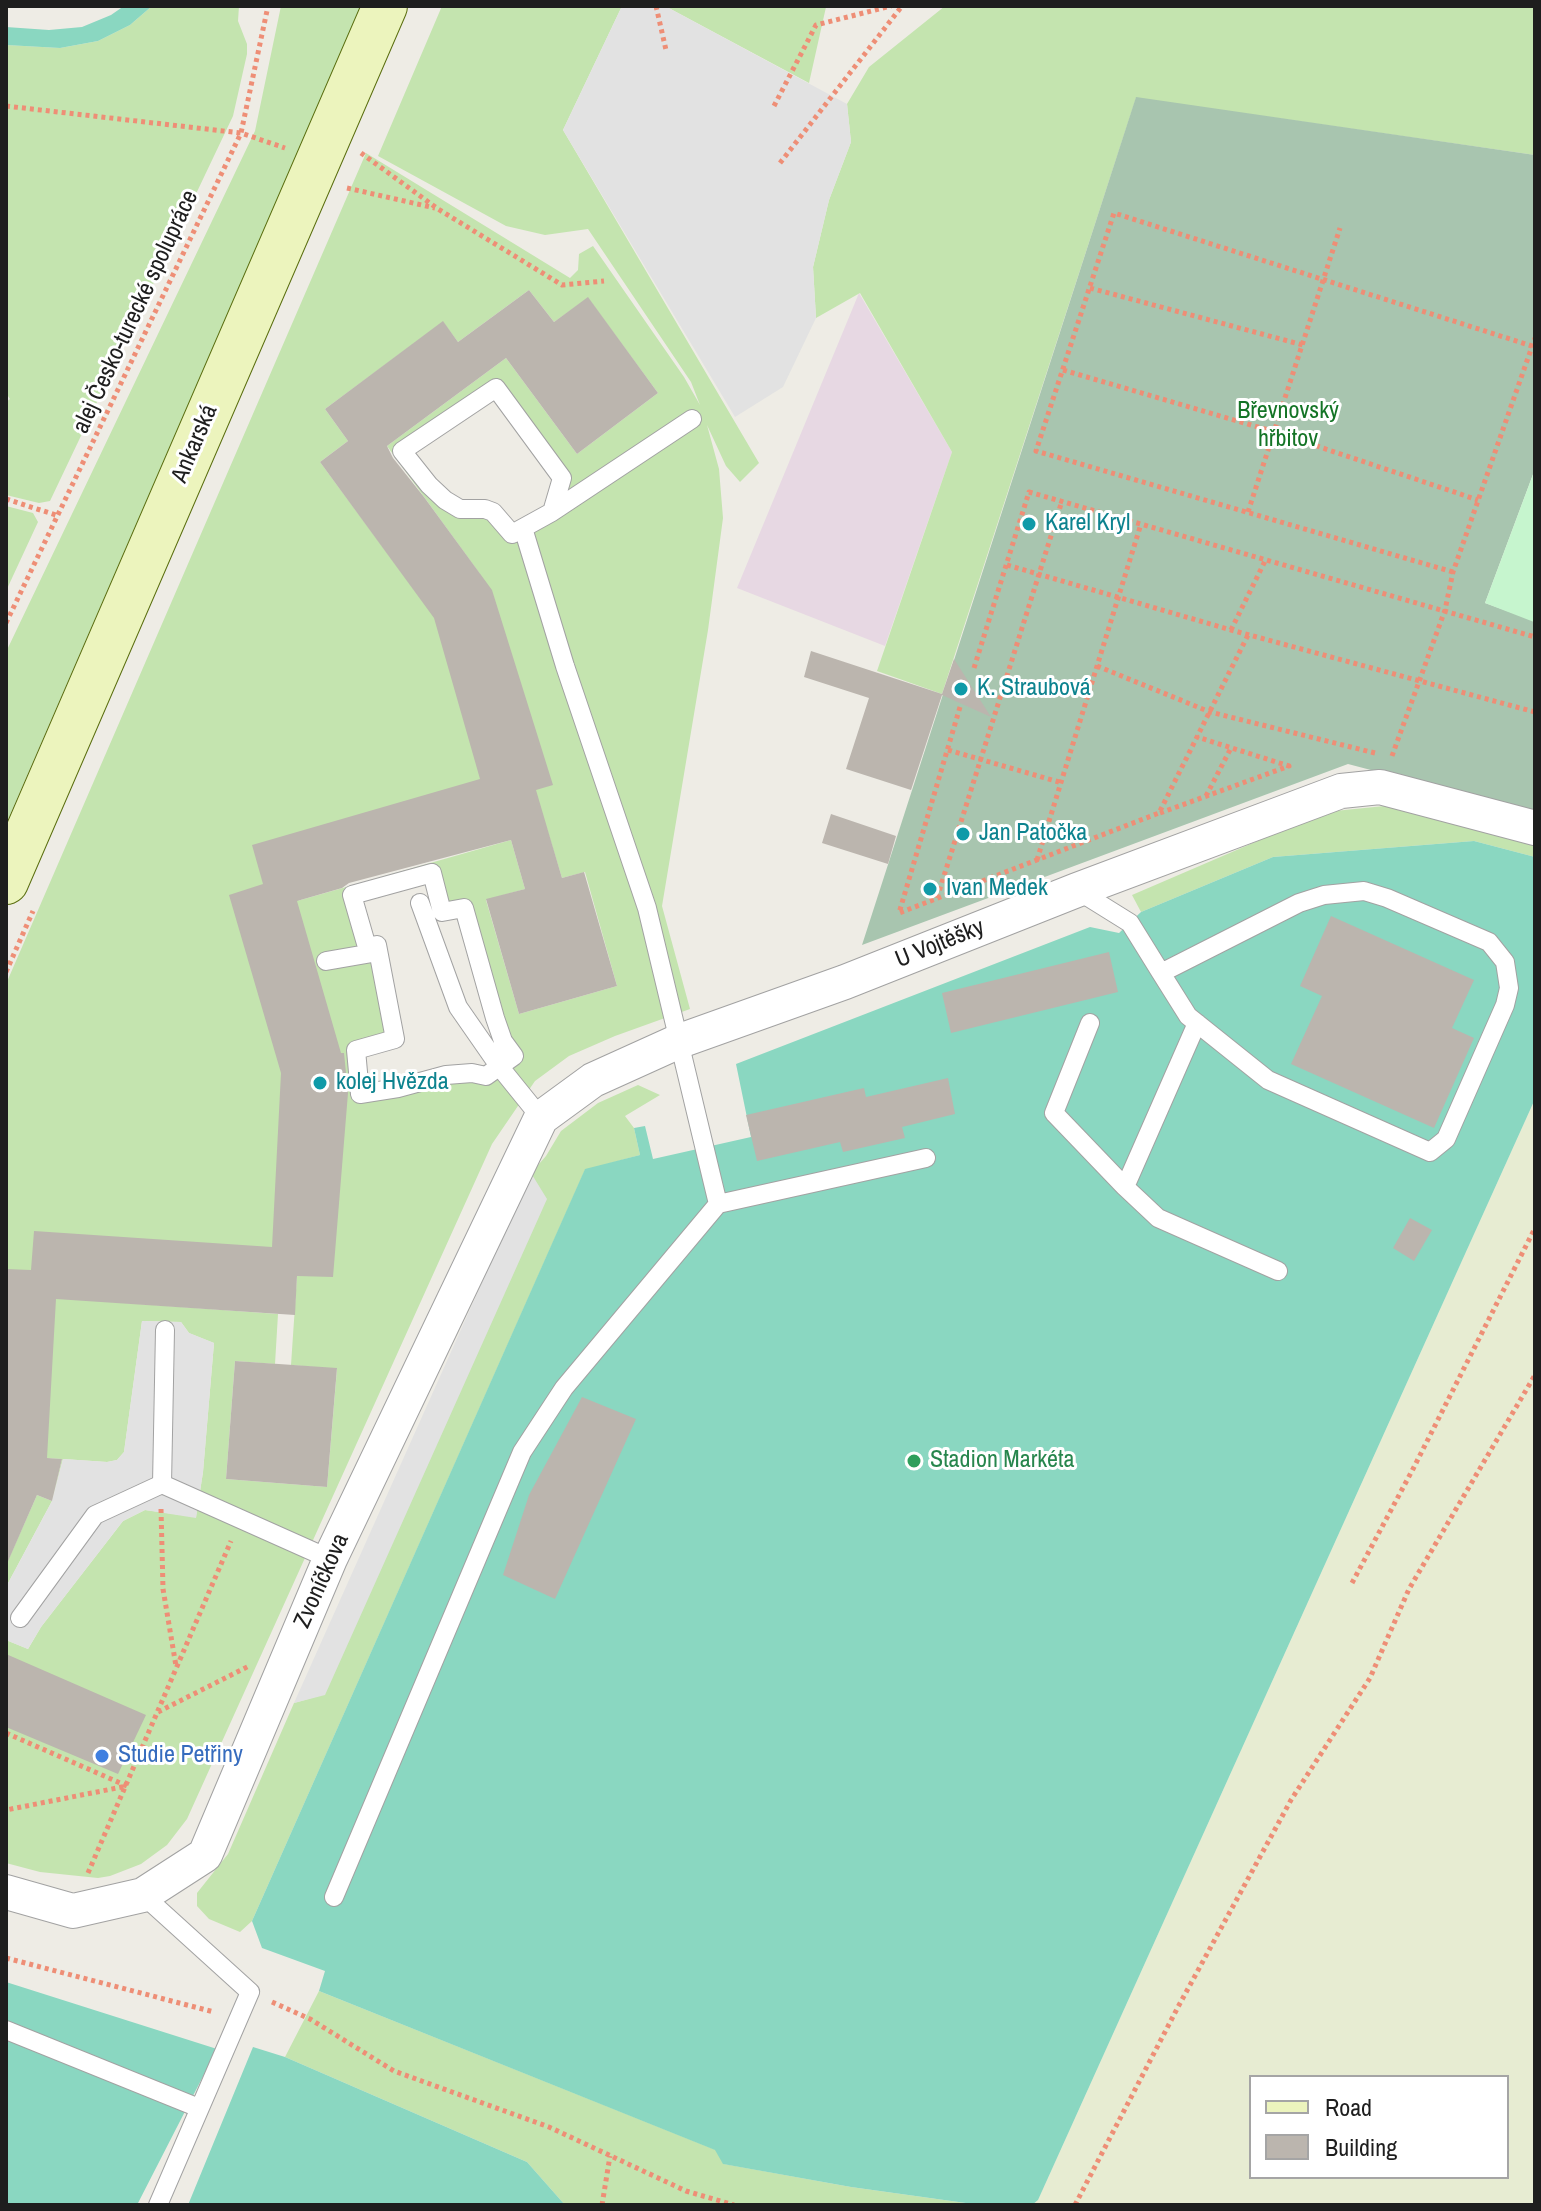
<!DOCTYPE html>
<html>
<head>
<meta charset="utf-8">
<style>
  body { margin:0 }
  #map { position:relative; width:1541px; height:2211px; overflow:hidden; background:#eeece5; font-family:"Archivo Narrow",sans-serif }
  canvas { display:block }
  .frame { position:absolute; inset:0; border:8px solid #1e1e1e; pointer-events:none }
  .legend { position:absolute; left:1249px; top:2075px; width:260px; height:104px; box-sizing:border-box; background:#fff; border:2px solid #a5a5a5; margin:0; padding:10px 14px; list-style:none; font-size:24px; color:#1e1e1e }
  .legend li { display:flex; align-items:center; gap:16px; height:40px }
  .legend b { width:40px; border:2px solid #a5a5a5 }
</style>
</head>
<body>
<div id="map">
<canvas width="1541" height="2211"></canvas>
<div class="frame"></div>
<ul class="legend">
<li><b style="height:10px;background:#ecf4bd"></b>Road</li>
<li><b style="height:22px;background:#bbb5ae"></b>Building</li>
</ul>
</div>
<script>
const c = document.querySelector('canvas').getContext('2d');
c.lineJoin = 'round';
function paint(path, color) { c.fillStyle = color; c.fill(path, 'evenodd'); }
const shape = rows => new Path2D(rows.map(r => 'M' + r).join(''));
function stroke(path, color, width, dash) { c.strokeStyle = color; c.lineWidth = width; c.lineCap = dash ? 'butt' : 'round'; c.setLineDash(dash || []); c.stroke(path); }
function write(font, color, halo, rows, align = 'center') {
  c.font = font + ' "Archivo Narrow",sans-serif'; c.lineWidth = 6; c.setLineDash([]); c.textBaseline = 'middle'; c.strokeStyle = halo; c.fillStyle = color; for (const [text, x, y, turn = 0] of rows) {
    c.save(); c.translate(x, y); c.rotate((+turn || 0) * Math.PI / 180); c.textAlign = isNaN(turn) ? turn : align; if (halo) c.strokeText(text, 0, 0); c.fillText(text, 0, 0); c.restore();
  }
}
const industrial = shape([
  [859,293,952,452,885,646,737,588]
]);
const farmland = shape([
  [1535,1099,1535,2205,1032,2205,1038,2200],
  [1251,2077,1507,2077,1507,2177,1251,2177]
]);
const grass = shape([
  [152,6,239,6,238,21,247,44,247,54,233,116,50,501,39,503,6,495,6,402,10,399,6,393,6,45,60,48,98,41,130,25],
  [281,6,361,6,6,824,6,652,255,131],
  [442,6,622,6,563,130,759,463,740,482,726,466,707,425,719,469,723,518,708,630,662,906,690,1009,615,1036,569,1056,535,1081,492,1144,187,1819,167,1845,141,1864,110,1876,98,1878,40,1872,6,1863,6,1640,28,1649,41,1627,123,1521,145,1510,196,1517,203,1472,214,1343,189,1333,181,1322,142,1321,124,1452,117,1460,107,1462,63,1459,52,1501,6,1587,6,1565,37,1495,52,1501,62,1459,6,1456,6,984,366,153,570,278,578,270,579,254,593,246,684,377,700,405,691,382,588,229,545,235,506,226,378,156],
  [529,290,554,322,588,298,658,393,577,454,506,358,387,446,480,574,430,611,320,462,348,441,325,409,443,322,458,342],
  [496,389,562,478,552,512,506,526,445,500,402,451],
  [515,797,547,829,562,878,585,872,617,986,519,1014,486,900,525,889,511,840,297,901],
  [432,874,442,912,464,908,514,1056,472,1073,361,1093,356,1050,395,1039,352,895],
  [297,1276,291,1365,337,1369,327,1487,226,1479,235,1361,275,1364,278,1314,56,1298],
  [665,6,830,6,826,7,809,83],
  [945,6,1535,6,1535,155,1136,98,942,694,877,671,952,452,860,293,816,318,813,267,829,200,851,142,847,104,869,67],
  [6,506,33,513,38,522,6,591],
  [1394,805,1535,842,1535,857,1474,841,1273,857,1141,912,1132,895,1325,812],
  [638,1085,660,1095,625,1116,634,1128,640,1155,585,1170,252,1921,240,1932,209,1919,197,1906,197,1893,228,1854,294,1703,322,1695,531,1173,546,1156,561,1131,598,1103],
  [319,1991,716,2150,724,2164,851,2187,980,2205,565,2205,527,2162,285,2057]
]);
const cemetery = shape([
  [1136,97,1535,155,1535,469,1485,603,1535,621,1535,813,1348,764,862,945]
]);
const park = shape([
  [1535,469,1535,621,1534,622,1485,603]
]);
const pitch = shape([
  [124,6,152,6,130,25,98,41,60,48,6,45,6,27,49,30,82,27,111,15],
  [1474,841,1535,857,1535,1099,1038,2200,1032,2205,980,2205,851,2187,723,2164,715,2150,319,1991,325,1971,262,1948,252,1921,585,1169,640,1155,634,1128,645,1126,653,1159,751,1137,736,1064,1090,927,1119,933,1141,912,1273,857],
  [6,1982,217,2049,137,2205,6,2205],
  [253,2047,285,2057,527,2162,565,2205,188,2205]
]);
const parking = shape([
  [622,6,665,6,847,104,851,142,829,200,813,267,816,318,783,387,735,417,563,130],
  [531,1173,547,1199,325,1695,294,1703],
  [142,1321,181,1322,189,1333,214,1343,203,1472,196,1518,145,1510,123,1521,41,1627,28,1649,6,1640,6,1587,52,1501,63,1459,107,1462,117,1460,124,1452]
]);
const building = shape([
  [529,290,554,322,588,297,658,393,577,454,506,358,387,446,393,458,424,497,492,590,553,785,536,790,562,878,584,872,617,986,519,1014,486,899,525,889,511,840,349,883,342,888,297,901,341,1053,344,1053,348,1093,333,1277,297,1276,295,1315,56,1299,47,1458,62,1459,52,1501,37,1495,6,1566,6,1269,31,1270,34,1231,272,1247,281,1073,229,895,263,884,252,845,480,779,434,618,320,462,348,441,325,409,443,321,458,342],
  [811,651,942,694,954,659,991,717,942,695,911,790,846,769,869,698,804,677],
  [831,814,896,836,888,864,822,843],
  [1331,916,1474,980,1452,1028,1474,1038,1434,1128,1291,1064,1322,996,1300,986],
  [1109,952,1118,992,951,1033,942,993],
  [948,1078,955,1114,902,1127,905,1138,843,1152,840,1142,757,1161,746,1115,864,1088,866,1097],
  [1410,1218,1432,1230,1414,1261,1393,1248],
  [235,1361,337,1368,327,1487,226,1479],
  [582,1397,636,1419,555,1599,503,1575,529,1495],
  [6,1654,146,1715,118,1774,6,1727]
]);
const path = shape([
  [656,6,666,50],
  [6,106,241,133,285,148],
  [774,106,816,25,891,6],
  [361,153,438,209,562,285,604,281],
  [780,163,902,6],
  [347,188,435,208],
  [1090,288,1303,345],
  [1063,370,1275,432,1478,500],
  [6,499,59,516],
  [1248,512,1340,228],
  [1007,565,1231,630,1535,712],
  [1453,572,1036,451,1114,213,1532,346],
  [6,623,241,133,268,6],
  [1231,630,1266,559],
  [1097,666,1210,712,1375,753],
  [974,668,1029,492,1535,637],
  [960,707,899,913,1159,813,1248,635],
  [948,750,1059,782],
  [1392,756,1445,610,1453,572,1535,338],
  [1206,796,1231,748],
  [1160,813,1289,766,1197,737],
  [1037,860,1141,524],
  [937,898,1062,501],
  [6,972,33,911],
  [161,1509,163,1589,176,1666],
  [1352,1583,1413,1469,1535,1228],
  [158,1712,249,1666],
  [6,1733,127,1786,6,1810],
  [88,1873,231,1541],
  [6,1958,214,2012],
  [272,2002,310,2019,394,2071,549,2127,686,2191,734,2205],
  [602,2205,610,2156],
  [1075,2205,1178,2007,1291,1800,1370,1678,1409,1589,1535,1375]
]);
const lane = shape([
  [496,388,562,478,552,512,512,534,493,512,485,509,460,509,445,500,429,485,402,451,496,388],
  [432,873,442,912,464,908,495,1018,503,1041,514,1056,486,1076,472,1073,446,1075,398,1088,360,1094,356,1050,395,1039,377,945,367,947,352,895,432,873],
  [1077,890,1130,923,1161,973,1299,903,1324,895,1364,891,1387,898,1489,942,1505,962,1509,988,1505,1005,1446,1139,1430,1152,1268,1080,1188,1016,1161,973],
  [420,903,458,1007,499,1066,541,1118],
  [326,961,378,952],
  [1090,1023,1054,1113,1125,1187],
  [1197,1023,1125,1187,1158,1218,1278,1271],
  [718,1204,926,1158],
  [162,1484,165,1330],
  [20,1618,95,1515,162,1484,330,1559],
  [143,1895,250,1992,158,2205],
  [334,1897,522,1452,564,1388,718,1204,647,908,565,666,523,528,552,512,692,419],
  [6,2030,199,2108]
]);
const street = shape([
  [6,1892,73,1911,143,1895,205,1855,330,1559,541,1118,593,1080,677,1042,845,982,1077,890,1341,791,1380,787,1535,828]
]);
const secondary = shape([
  [6,882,385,6]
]);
const markers = [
  [1029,524,8,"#0f9aa8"],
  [961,689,8,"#0f9aa8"],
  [963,834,8,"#0f9aa8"],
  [930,889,8,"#0f9aa8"],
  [320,1083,8,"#0f9aa8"],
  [914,1461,8,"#2e9e5b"],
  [102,1756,8,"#3f7fe0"]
];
const streetNames = [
  ["alej Česko-turecké spolupráce",136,312,-65],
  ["Ankarská",195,444,-67],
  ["U Vojtěšky",940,944,-22],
  ["Zvoníčkova",322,1581,-66]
];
const parkNames = [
  ["Břevnovský",1288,412],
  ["hřbitov",1288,440]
];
const cultureNames = [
  ["Karel Kryl",1045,524],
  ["K. Straubová",977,689],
  ["Jan Patočka",979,834],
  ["Ivan Medek",946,889],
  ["kolej Hvězda",336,1083]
];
const leisureNames = [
  ["Stadion Markéta",930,1461]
];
const shopNames = [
  ["Studie Petřiny",118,1756]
];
paint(industrial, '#e7d8e3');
paint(farmland, '#e7ecd2');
paint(grass, '#c4e4af');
paint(cemetery, '#a8c5af');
paint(park, '#c6f5ce');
paint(pitch, '#8ad7c1');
paint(parking, '#e2e2e2');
paint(building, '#bbb5ae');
stroke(lane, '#a2a2a2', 20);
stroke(street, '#a2a2a2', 36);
stroke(secondary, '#596d0e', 46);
stroke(path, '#ee8e76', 5, [4, 4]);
stroke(lane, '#fff', 18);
stroke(street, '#fff', 34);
stroke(secondary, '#ecf4bd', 44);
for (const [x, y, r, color] of markers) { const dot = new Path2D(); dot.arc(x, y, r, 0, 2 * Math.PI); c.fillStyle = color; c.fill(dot); stroke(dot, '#fff', 3); }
write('24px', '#1e1e1e', '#fff', streetNames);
write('24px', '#147426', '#fff', parkNames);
write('24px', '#0d838f', '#fff', cultureNames, 'left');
write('24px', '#27864d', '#fff', leisureNames, 'left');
write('24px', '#366cbe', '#fff', shopNames, 'left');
</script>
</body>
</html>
